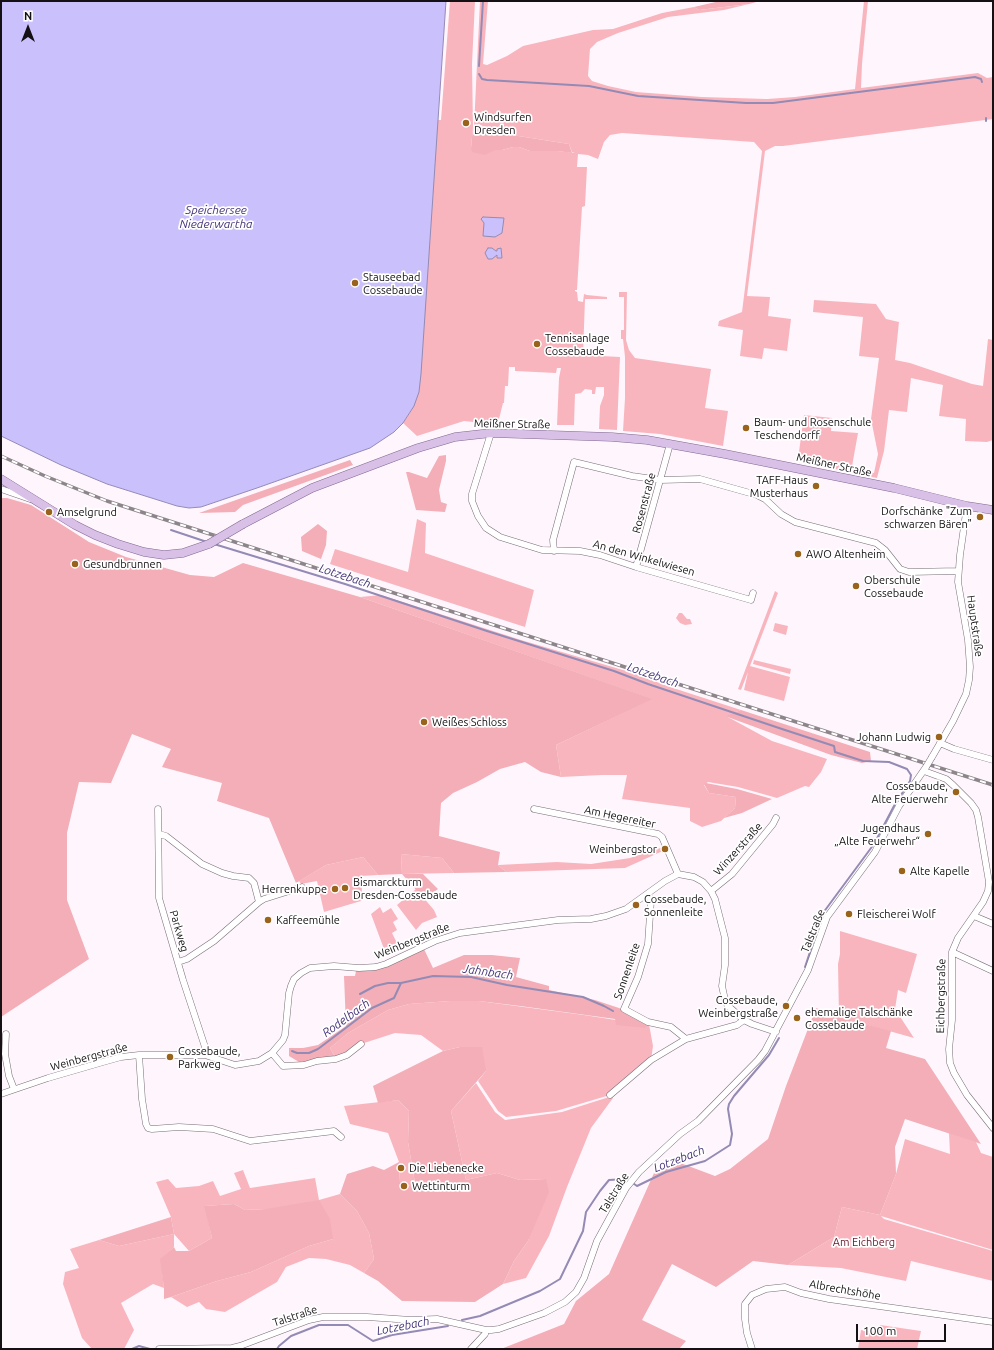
<!DOCTYPE html>
<html>
<head>
<meta charset="utf-8">
<style>
  body { margin:0 }
  #map { position:relative; width:994px; height:1350px; overflow:hidden; background:#fff6fd; font-family:Ubuntu,sans-serif }
  canvas { display:block }
  .frame { position:absolute; inset:0; border:2px solid #141013; pointer-events:none }
  .north { position:absolute; left:8px; top:8px; width:40px; height:40px; -webkit-text-stroke:3px #fff; paint-order:stroke; rotate:0deg; font-size:11px; font-weight:700; line-height:16px; text-align:center; color:#141013 }
  .north::after { content:''; display:block; margin:auto; width:14px; height:18px; background:#141013; clip-path:polygon(50% 0,100% 100%,50% 72%,0 100%) }
  .scale { position:absolute; left:856px; top:1324px; width:90px; height:18px; box-sizing:border-box; border:2px solid #141013; border-top:0; padding-left:5px; font-size:12px; line-height:14px; white-space:nowrap; color:#141013; -webkit-text-stroke:3px #fff; paint-order:stroke }
</style>
</head>
<body>
<div id="map">
<canvas width="994" height="1350"></canvas>
<div class="frame"></div>
<div class="north">N</div>
<div class="scale">100 m</div>
</div>
<script>
const c = document.querySelector('canvas').getContext('2d');
c.lineJoin = 'round';
function paint(path, color) { c.fillStyle = color; c.fill(path, 'evenodd'); }
const shape = rows => new Path2D(rows.map(r => 'M' + r).join(''));
function stroke(path, color, width, dash) { c.strokeStyle = color; c.lineWidth = width; c.lineCap = dash ? 'butt' : 'round'; c.setLineDash(dash || []); c.stroke(path); }
function write(font, color, halo, rows, align = 'center') {
  c.font = font + ' Ubuntu,sans-serif'; c.lineWidth = 3.5; c.setLineDash([]); c.textBaseline = 'middle'; c.strokeStyle = halo; c.fillStyle = color; for (const [text, x, y, turn = 0] of rows) {
    c.save(); c.translate(x, y); c.rotate((+turn || 0) * Math.PI / 180); c.textAlign = isNaN(turn) ? turn : align; if (halo) c.strokeText(text, 0, 0); c.fillText(text, 0, 0); c.restore();
  }
}
const green = shape([
  [450,1,475,1,472,64,473,127,471,148,502,150,513,147,519,147,530,151,558,151,575,153,572,152,569,144,493,132,479,124,474,127,480,1,488,1,483,64,487,65,507,56,523,46,593,30,613,29,662,13,694,7,699,10,749,4,724,10,668,17,618,33,597,42,590,49,588,76,592,81,608,86,636,92,702,97,767,99,795,97,855,89,864,1,868,1,862,64,861,88,978,73,987,78,993,77,993,119,783,146,775,146,765,151,747,296,770,297,768,316,791,319,787,351,764,348,762,359,740,356,743,330,718,326,719,321,742,312,762,151,754,142,622,133,610,135,604,142,598,159,588,155,578,154,577,167,587,167,585,206,582,207,577,290,575,290,575,291,577,292,578,301,583,302,584,294,587,295,607,297,607,299,585,299,583,355,620,357,617,430,599,429,600,406,604,395,604,387,596,387,595,394,592,394,592,390,585,389,581,393,575,394,574,425,557,425,559,378,561,368,557,368,556,373,515,371,515,367,509,367,508,386,505,386,504,403,503,403,499,419,494,419,493,424,464,421,417,436,403,423,411,411,437,120,441,120],
  [619,292,627,292,626,340,629,350,635,358,711,369,705,408,728,411,723,446,660,434,623,431,625,398,625,357,623,339,621,339,621,330,624,330,624,297,619,297],
  [814,300,876,304,886,319,899,322,895,360,910,363,972,384,983,386,988,339,993,340,993,440,987,442,965,441,966,419,939,416,943,385,911,378,907,412,889,410,884,451,877,478,857,474,857,470,874,473,878,454,871,419,879,358,859,356,863,317,813,312],
  [804,415,832,418,831,431,858,433,851,472,803,463,803,460,798,459],
  [417,519,426,523,425,553,534,590,525,627,330,564,335,549,408,572],
  [775,591,778,593,750,666,790,677,784,701,744,690,748,672,741,690,738,689],
  [381,595,521,640,633,673,670,687,741,710,726,716,772,741,827,759,821,772,809,787,805,786,777,798,738,787,708,782,704,785,709,793,736,797,735,808,721,821,702,827,690,821,690,808,622,799,627,775,602,775,561,777,556,745,652,699,360,597],
  [679,613,682,613,687,619,690,619,692,624,685,625,680,623,676,618],
  [775,623,788,626,786,635,773,631],
  [754,660,791,669,790,674,753,664],
  [663,847,665,850,625,868,506,872,498,865,557,862,591,864,630,858],
  [401,854,442,858,454,873,402,874],
  [363,857,378,875,361,876,362,892,361,897,363,900,361,901,324,912,317,881,301,884,299,881,326,865],
  [416,889,434,910,437,917,422,923,416,930,397,905],
  [380,907,383,913,391,908,398,919,393,922,397,930,392,933,397,943,384,949,371,914],
  [840,931,917,954,906,993,898,990,895,1009,914,1038,839,1017,838,964,840,954],
  [450,1001,479,1001,584,1015,616,1020,617,1025,649,1024,653,1046,651,1060,611,1095,613,1098,591,1128,567,1187,549,1236,526,1278,503,1284,514,1261,528,1241,546,1179,520,1180,497,1173,466,1180,451,1111,476,1083,495,1112,505,1120,562,1112,609,1097,610,1095,556,1111,506,1117,498,1111,478,1081,486,1071,460,1047,443,1051,421,1035,395,1033,361,1044,336,1059,330,1048,348,1033,388,1010,409,1004],
  [398,1100,409,1111,408,1142,415,1183,402,1189,400,1183,399,1162,388,1133,350,1124,344,1106],
  [949,1133,976,1142,981,1153,993,1157,993,1250,881,1216,884,1219,993,1251,993,1281,911,1261,906,1281,841,1268,788,1265,834,1237,842,1207,880,1215,896,1174,905,1139,950,1154],
  [243,1170,250,1188,315,1178,319,1200,340,1194,357,1211,369,1233,374,1259,364,1273,350,1265,326,1259,309,1258,286,1267,277,1282,225,1312,206,1309,199,1302,187,1307,171,1297,217,1281,251,1272,309,1246,333,1239,266,1209,245,1210,234,1204,205,1206,212,1238,189,1251,174,1234,174,1247,161,1259,164,1288,153,1284,121,1303,134,1330,124,1349,92,1349,82,1338,63,1284,65,1272,79,1268,70,1249,99,1240,119,1246,174,1234,171,1217,156,1182,168,1179,176,1188,199,1186,213,1181,220,1196,241,1189,234,1173],
  [880,1325,921,1331,917,1349,858,1349,861,1330,877,1332]
]);
const forest = shape([
  [720,1,760,1,749,4,699,10,694,7],
  [479,125,493,132,569,144,572,153,558,151,530,151,519,147,513,147,502,150,495,150,485,155,472,152,471,148,473,127],
  [446,455,446,461,439,490,441,502,447,504,445,512,416,510,406,472,409,472,427,478,439,456],
  [350,460,353,465,243,505,235,512,199,513],
  [1,498,7,498,31,505,89,542,126,557,190,575,214,577,243,563,360,597,653,699,556,745,561,777,541,772,525,762,500,769,477,782,453,793,441,803,439,836,500,852,498,865,506,872,454,873,442,858,401,854,402,874,423,874,438,889,424,899,402,874,378,875,363,857,326,865,296,883,269,818,217,801,222,783,162,767,171,749,132,734,111,783,79,782,67,833,67,900,89,959,1,1017],
  [318,524,327,531,326,545,321,559,302,551,301,537],
  [741,710,870,752,871,761,862,763,831,755,725,716],
  [706,783,737,789,772,799,742,813,724,818,735,808,736,797,709,793,704,784],
  [424,949,433,968,464,955,492,955,520,958,516,977,549,986,549,990,595,1000,619,1008,649,1024,645,1028,616,1025,615,1019,520,1006,479,1001,450,1001,409,1004,388,1010,348,1033,330,1048,336,1059,304,1065,289,1056,289,1048,303,1048,318,1045,346,1026,344,976,355,976,356,971,369,971,378,969],
  [816,1008,839,1017,891,1031,886,1048,925,1059,981,1144,905,1119,895,1147,896,1174,880,1215,842,1207,834,1237,788,1265,753,1261,716,1287,672,1264,642,1320,686,1341,679,1349,501,1349,564,1324,576,1301,609,1274,654,1173,675,1161,715,1176,730,1169,768,1139,786,1086],
  [460,1047,482,1047,486,1071,451,1111,466,1180,497,1173,520,1180,546,1179,549,1192,528,1241,514,1261,503,1284,475,1302,402,1301,378,1281,364,1273,374,1259,369,1233,357,1211,340,1194,347,1174,373,1166,384,1170,399,1162,400,1183,402,1189,415,1183,408,1142,409,1111,398,1100,378,1103,373,1086,443,1051],
  [319,1200,330,1219,333,1239,309,1246,251,1272,217,1281,171,1297,164,1299,164,1288,160,1259,174,1247,176,1251,189,1251,212,1238,204,1206,234,1204,245,1210,266,1209],
  [171,1217,174,1234,119,1246,99,1240]
]);
const water = shape([
  [1,1,446,1,421,374,419,392,414,406,403,423,394,432,370,448,257,488,201,507,189,508,177,506,107,484,61,465,1,436,1,1],
  [483,217,504,218,502,233,495,237,483,236,484,223,481,219,483,217],
  [488,248,492,248,496,251,497,251,497,249,501,248,502,258,497,258,497,255,492,259,488,259,485,253,488,248]
]);
const stream = shape([
  [479,66,483,1],
  [479,74,482,79,487,80,589,86,638,96,746,103,773,103,975,77,981,79,982,82],
  [986,118,986,121],
  [171,530,207,542],
  [214,544,345,584,487,631,614,671,648,684,782,729,834,746,835,752,863,761,889,762,907,769,911,775,910,781,894,806,874,844,823,913,805,967],
  [360,994,375,986,388,983,401,983,433,976,471,977,507,985,583,997,604,1006,613,1011],
  [292,1051,297,1053,309,1053,318,1049,372,1008,394,998,401,983],
  [462,1320,480,1316,540,1291,560,1279,583,1231,586,1212,600,1191,609,1180,627,1179,637,1186,666,1172,705,1161,730,1145,732,1134,728,1109,729,1104,734,1096,769,1055,779,1038],
  [132,1349,139,1346,150,1349],
  [277,1349,279,1346,291,1336,319,1325,348,1325,373,1341,392,1335,448,1326]
]);
const minor = shape([
  [491,433,472,494,472,501,478,516,486,528,500,537,542,550,580,551,600,555,636,567,751,600,753,593],
  [1,489,30,499],
  [554,551,553,540,574,462,632,476,660,480,700,479,757,495,765,499,781,514,795,522,876,543,885,550,900,569,909,572,958,571],
  [636,567,670,444],
  [940,743,954,749,993,760],
  [932,757,953,721,966,694,969,680,970,667,968,640,958,582,960,555,967,506],
  [924,771,946,779,953,785,971,803,976,810,978,817,989,882,988,891,983,902,958,938,952,952,952,1020,949,1049,950,1063,954,1073,967,1095,993,1128],
  [158,809,159,898,183,980,205,1047,205,1055],
  [534,809,658,834,662,837,678,874],
  [159,834,166,836,202,864,222,873,233,876,249,878,254,883,259,902],
  [711,891,732,874,773,824,776,818],
  [647,894,651,900,648,944,638,977,624,1009,648,1022,671,1027,686,1039],
  [974,916,993,924],
  [952,952,993,971],
  [178,962,187,959,214,941,259,902,264,899,302,887],
  [6,1034,5,1054,9,1076,14,1089],
  [272,1053,283,1066,304,1065,317,1061,336,1059,347,1055,361,1044],
  [139,1055,142,1099,146,1124,148,1128,152,1129,179,1127,213,1129,250,1141,334,1131,341,1137],
  [1,1094,48,1078,103,1062,121,1057,139,1055,205,1055,235,1065,259,1061,272,1053,283,1040,285,1035,289,993,291,986,294,979,301,973,310,968,334,966,359,968,376,967,386,964,435,941,460,933,558,920,591,919,606,916,626,909,665,881,678,874,694,877,703,882,711,891,715,899,725,938,725,965,722,986,725,1000,728,1006,744,1020,752,1024,776,1032],
  [610,1095,651,1060,686,1039,737,1025,744,1020],
  [159,1349,232,1348,240,1346,309,1320,323,1317,367,1317,411,1320,437,1319,486,1330,491,1330,499,1329,544,1313,565,1302,576,1292,584,1278,597,1241,626,1188,639,1172,680,1134,698,1121,758,1060,765,1051,808,970,827,917,875,852,899,806,926,767],
  [471,1349,485,1334,486,1330],
  [752,1349,747,1333,745,1319,745,1304,752,1295,766,1289,785,1287,801,1293,829,1299,993,1322]
]);
const major = shape([
  [1,479,75,525,95,535,118,544,144,552,164,555,183,553,209,544],
  [243,524,312,488,418,448,455,437,491,433,612,437,647,440,725,454,894,488,967,506,993,510]
]);
const rail = shape([
  [1,456,45,476,107,501,993,785]
]);
const minorBridge = shape([
  [926,767,932,757]
]);
const majorBridge = shape([
  [209,544,243,524]
]);
const markers = [
  [466,123,4,"#99631b"],
  [355,283,4,"#99631b"],
  [537,344,4,"#99631b"],
  [746,428,4,"#99631b"],
  [816,486,4,"#99631b"],
  [49,512,4,"#99631b"],
  [980,517,4,"#99631b"],
  [798,554,4,"#99631b"],
  [75,564,4,"#99631b"],
  [856,586,4,"#99631b"],
  [424,722,4,"#99631b"],
  [939,737,4,"#99631b"],
  [956,792,4,"#99631b"],
  [928,834,4,"#99631b"],
  [665,849,4,"#99631b"],
  [902,871,4,"#99631b"],
  [345,888,4,"#99631b"],
  [335,889,4,"#99631b"],
  [636,905,4,"#99631b"],
  [849,914,4,"#99631b"],
  [268,920,4,"#99631b"],
  [786,1006,4,"#99631b"],
  [797,1018,4,"#99631b"],
  [170,1057,4,"#99631b"],
  [401,1168,4,"#99631b"],
  [404,1186,4,"#99631b"]
];
const poiNames = [
  ["Windsurfen",474,117],
  ["Dresden",474,130],
  ["Stauseebad",363,277],
  ["Cossebaude",363,290],
  ["Tennisanlage",545,338],
  ["Cossebaude",545,351],
  ["Baum- und Rosenschule",754,422],
  ["Teschendorff",754,435],
  ["TAFF-Haus",808,480,"right"],
  ["Musterhaus",808,493,"right"],
  ["Dorfschänke \"Zum",972,511,"right"],
  ["schwarzen Bären\"",972,524,"right"],
  ["Amselgrund",57,512],
  ["AWO Altenheim",806,554],
  ["Gesundbrunnen",83,564],
  ["Oberschule",864,580],
  ["Cossebaude",864,593],
  ["Weißes Schloss",432,722],
  ["Johann Ludwig",931,737,"right"],
  ["Cossebaude,",948,786,"right"],
  ["Alte Feuerwehr",948,799,"right"],
  ["Jugendhaus",920,828,"right"],
  ["„Alte Feuerwehr“",920,841,"right"],
  ["Weinbergstor",657,849,"right"],
  ["Alte Kapelle",910,871],
  ["Bismarckturm",353,882],
  ["Dresden-Cossebaude",353,895],
  ["Herrenkuppe",327,889,"right"],
  ["Cossebaude,",644,899],
  ["Sonnenleite",644,912],
  ["Fleischerei Wolf",857,914],
  ["Kaffeemühle",276,920],
  ["Cossebaude,",778,1000,"right"],
  ["Weinbergstraße",778,1013,"right"],
  ["ehemalige Talschänke",805,1012],
  ["Cossebaude",805,1025],
  ["Cossebaude,",178,1051],
  ["Parkweg",178,1064],
  ["Die Liebenecke",409,1168],
  ["Wettinturm",412,1186]
];
const streetNames = [
  ["Meißner Straße",512,424,1],
  ["Meißner Straße",834,465,12],
  ["Rosenstraße",644,503,-75],
  ["An den Winkelwiesen",644,558,16],
  ["Hauptstraße",975,626,82],
  ["Am Hegereiter",620,817,12],
  ["Winzerstraße",738,849,-48],
  ["Parkweg",179,931,74],
  ["Talstraße",813,931,-68],
  ["Weinbergstraße",412,941,-22],
  ["Sonnenleite",627,971,-71],
  ["Eichbergstraße",941,996,-89],
  ["Weinbergstraße",89,1057,-15],
  ["Talstraße",614,1193,-58],
  ["Albrechtshöhe",845,1290,10],
  ["Talstraße",295,1316,-18]
];
const parkNames = [
  ["Am Eichberg",864,1242]
];
const waterNames = [
  ["Speichersee",216,210],
  ["Niederwartha",216,224],
  ["Lotzebach",345,576,18],
  ["Lotzebach",653,675,19],
  ["Jahnbach",488,972,8],
  ["Rodelbach",346,1018,-36],
  ["Lotzebach",679,1159,-21],
  ["Lotzebach",403,1326,-11]
];
paint(green, '#f9b5be');
paint(forest, '#f3aeb7');
paint(water, '#cac0fb');
stroke(water, '#938bb5', 1);
stroke(stream, '#938bb5', 2);
stroke(minor, '#776d76', 7);
stroke(major, '#826792', 9);
stroke(minor, '#fff', 6);
stroke(major, '#d8c0e7', 8);
stroke(rail, '#8c858a', 3.5);
stroke(rail, '#fff', 2, [6]);
stroke(minorBridge, '#776d76', 7, []);
stroke(majorBridge, '#826792', 9, []);
stroke(minorBridge, '#fff', 6);
stroke(majorBridge, '#d8c0e7', 8);
for (const [x, y, r, color] of markers) { const dot = new Path2D(); dot.arc(x, y, r, 0, 2 * Math.PI); c.fillStyle = color; c.fill(dot); stroke(dot, '#fff', 1.5); }
write('11px', '#141013', '#fff', poiNames, 'left');
write('11px', '#141013', '#fff', streetNames);
write('11px', '#67172c', '#fff', parkNames);
write('italic 12px', '#463479', '#fff', waterNames);
</script>
</body>
</html>
